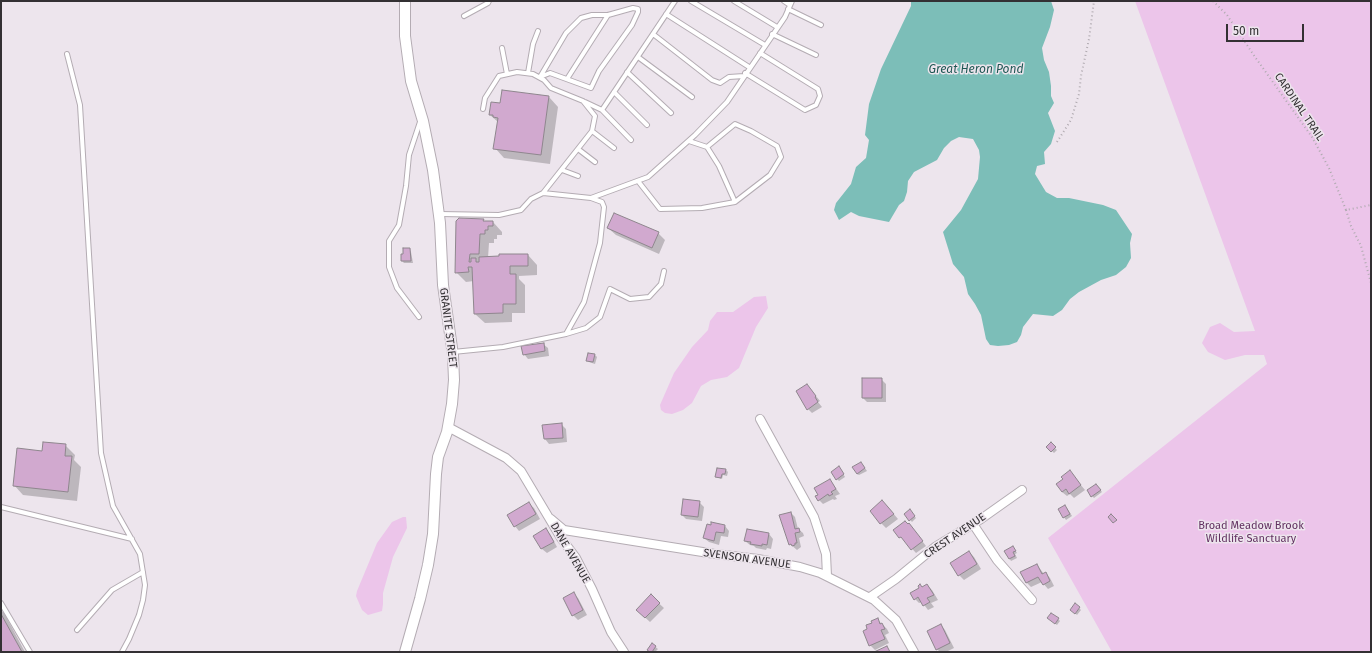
<!DOCTYPE html>
<html>
<head>
<meta charset="utf-8">
<style>
  body { margin:0 }
  #map { position:relative; width:1372px; height:653px; overflow:hidden; background:#ede5ed; font-family:"Fira Sans",sans-serif }
  canvas { display:block }
  .frame { position:absolute; inset:0; border:2px solid #333033; pointer-events:none }
  .scale { position:absolute; left:1226px; top:24px; width:78px; height:18px; box-sizing:border-box; border:2px solid #333033; border-top:0; padding-left:5px; font-size:12px; line-height:14px; white-space:nowrap; color:#333033; -webkit-text-stroke:3px #ede5ed; paint-order:stroke }
</style>
</head>
<body>
<div id="map">
<canvas width="1372" height="653"></canvas>
<div class="frame"></div>
<div class="scale">50 m</div>
</div>
<script>
const c = document.querySelector('canvas').getContext('2d');
c.lineJoin = 'round';
function paint(path, color) { c.fillStyle = color; c.fill(path, 'evenodd'); }
const shape = rows => new Path2D(rows.map(r => 'M' + r).join(''));
function stroke(path, color, width, dash) { c.strokeStyle = color; c.lineWidth = width; c.lineCap = dash ? 'butt' : 'round'; c.setLineDash(dash || []); c.stroke(path); }
function write(font, color, halo, rows, align = 'center') {
  c.font = font + ' "Fira Sans",sans-serif'; c.lineWidth = 3; c.setLineDash([]); c.textBaseline = 'middle'; c.strokeStyle = halo; c.fillStyle = color; for (const [text, x, y, turn = 0] of rows) {
    c.save(); c.translate(x, y); c.rotate((+turn || 0) * Math.PI / 180); c.textAlign = isNaN(turn) ? turn : align; if (halo) c.strokeText(text, 0, 0); c.fillText(text, 0, 0); c.restore();
  }
}
const green = shape([
  [1135,1,1371,1,1371,652,1112,652,1048,538,1267,364,1264,355,1245,355,1225,360,1208,352,1202,343,1210,327,1220,323,1234,332,1255,331],
  [766,296,768,308,756,327,739,368,727,377,711,380,701,386,692,403,683,410,672,414,665,413,661,410,660,405,674,373,692,347,708,330,710,321,717,312,733,312,754,297],
  [403,517,406,517,407,528,393,557,383,593,383,604,382,611,368,615,362,610,356,596,357,591,377,543,392,522]
]);
const water = shape([
  [911,1,1051,1,1054,10,1050,27,1042,48,1044,60,1049,72,1051,86,1051,96,1054,103,1048,113,1055,131,1051,144,1044,152,1045,164,1037,166,1035,174,1046,192,1057,198,1069,198,1103,205,1116,210,1132,234,1130,243,1131,258,1126,267,1116,275,1101,280,1079,292,1070,299,1062,310,1053,316,1033,314,1023,327,1021,335,1017,342,1009,345,998,346,990,345,986,339,981,315,975,304,968,294,964,277,953,264,943,232,961,210,978,179,980,157,979,150,973,139,959,137,951,141,944,148,937,160,914,172,908,181,907,192,904,201,899,205,889,222,859,216,851,212,839,220,834,210,836,203,851,184,856,167,866,158,869,140,865,135,869,104,881,69,911,6]
]);
const shadow = shape([
  [549,97,558,107,550,164,504,158,495,148,498,122,490,115,501,104],
  [483,220,484,222,493,222,502,232,502,235,497,235,497,239,494,239,494,243,489,243,488,258,528,255,537,265,537,275,519,276,519,279,525,285,525,313,512,313,512,322,485,323,475,314,474,281,466,282,456,272],
  [608,228,658,233,665,240,659,254,616,235],
  [409,249,411,252,413,263,404,263,402,261],
  [543,344,548,348,549,356,528,359,524,354],
  [595,355,597,357,595,364,589,362,587,360],
  [881,379,886,384,886,402,867,402,863,398],
  [807,385,820,401,818,402,822,407,812,413,808,409],
  [561,424,566,429,567,442,549,444,545,439,543,426],
  [1051,444,1057,450,1054,453,1048,447],
  [65,445,75,455,74,460,81,467,77,501,23,495,14,485],
  [863,465,867,471,859,475,857,474],
  [726,470,728,472,727,476,723,475,722,479,716,477],
  [841,470,845,477,839,481,837,479],
  [1070,472,1085,490,1074,498,1070,494,1067,496,1062,492,1064,480],
  [830,480,840,494,835,496,837,499,834,500,833,499,823,504,819,500],
  [1098,487,1102,492,1094,498,1092,496],
  [699,502,704,507,702,521,686,519,682,515],
  [529,504,534,508,540,519,519,531,515,526],
  [887,506,898,519,886,528,881,523],
  [1067,508,1072,516,1066,520,1059,510],
  [910,511,916,518,912,522,905,514],
  [791,513,795,517,798,529,803,533,804,536,799,538,801,547,797,550,790,544],
  [909,524,926,546,916,553,895,530],
  [725,526,729,531,728,537,721,536,719,545,709,542,704,538],
  [546,530,550,534,557,547,547,553,542,549,535,536],
  [769,534,773,539,771,549,767,548,766,550,756,548,754,546,750,545,745,541],
  [1013,547,1017,553,1015,554,1017,558,1011,561,1005,551],
  [969,552,974,557,981,569,964,580,959,575],
  [1037,565,1044,574,1046,573,1050,578,1054,586,1048,589,1042,582,1031,587,1027,583],
  [927,585,932,590,938,600,931,603,934,607,928,610,922,602,919,603,915,599,922,588],
  [573,594,578,598,587,615,578,620,573,615],
  [651,596,664,608,650,622,637,610],
  [1076,605,1081,610,1077,615,1072,610],
  [1,610,4,613,25,652,1,652],
  [877,619,887,629,889,633,885,635,889,643,875,650,870,645,869,630],
  [1058,619,1060,621,1057,625,1050,620],
  [941,625,945,630,954,648,946,652,940,652,937,649,928,631],
  [652,644,658,649,655,652,650,652]
]);
const building = shape([
  [502,90,549,96,541,155,493,149,498,118,493,117,493,115,489,115,491,102,500,103,502,90],
  [614,213,659,232,652,248,607,228,614,213],
  [459,218,484,219,483,221,493,221,493,226,488,226,488,230,485,230,485,234,480,234,479,254,470,254,469,262,471,262,471,258,476,258,476,262,479,262,479,257,499,256,499,254,528,254,528,266,510,266,510,274,516,274,516,304,503,304,503,313,474,314,472,267,468,267,469,272,455,273,456,221,459,218],
  [403,248,410,248,411,261,401,261,401,254,403,254,403,248],
  [544,343,545,351,523,355,521,346,544,343],
  [588,353,595,354,593,362,586,361,588,353],
  [862,378,882,378,882,398,862,398,862,378],
  [807,384,816,396,815,397,818,402,807,410,796,391,807,384],
  [562,423,563,438,544,439,542,425,562,423],
  [43,442,66,444,65,456,72,456,68,492,13,486,17,448,42,451,43,442],
  [1051,442,1056,447,1051,452,1046,447,1051,442],
  [861,462,865,468,857,474,852,467,861,462],
  [839,466,844,474,836,480,831,472,839,466],
  [717,468,726,469,725,474,722,474,721,478,715,477,717,468],
  [1070,470,1081,485,1069,494,1066,489,1062,492,1056,484,1063,479,1061,477,1070,470],
  [830,479,836,489,831,492,833,494,829,496,828,494,818,501,815,496,818,495,814,488,830,479],
  [1096,484,1101,490,1091,497,1087,490,1096,484],
  [683,499,700,501,698,517,681,515,683,499],
  [882,500,894,514,880,524,870,511,882,500],
  [529,502,536,514,514,527,507,515,529,502],
  [1065,505,1070,514,1063,518,1058,509,1065,505],
  [910,509,915,516,909,521,904,514,910,509],
  [791,512,795,529,799,528,800,532,795,533,797,543,795,543,795,545,792,546,791,544,789,545,779,515,791,512],
  [1111,514,1117,520,1113,523,1108,517,1111,514],
  [905,521,908,524,909,523,923,541,911,550,901,537,899,538,893,530,905,521],
  [711,522,725,525,724,533,716,532,714,541,703,538,707,524,711,525,711,522],
  [546,528,554,542,541,549,533,536,546,528],
  [747,529,769,533,767,545,762,544,762,546,750,544,751,542,744,541,747,529],
  [1013,546,1016,551,1013,552,1015,556,1009,559,1004,551,1013,546],
  [969,551,977,564,958,576,950,563,969,551],
  [1037,564,1042,574,1046,572,1050,581,1043,585,1038,577,1026,583,1020,572,1037,564],
  [920,584,922,587,927,584,934,595,927,598,930,602,923,606,918,597,914,600,910,593,919,588,918,586,920,584],
  [574,592,583,610,572,616,563,598,574,592],
  [651,594,660,603,645,618,636,610,651,594],
  [1075,603,1080,607,1075,614,1070,610,1075,603],
  [1051,613,1059,618,1055,624,1047,618,1051,613],
  [1,614,22,652,1,652,1,614],
  [878,618,880,624,882,623,885,629,881,630,885,639,869,646,863,631,867,629,866,625,872,623,871,621,878,618],
  [941,624,950,643,936,650,927,631,941,624],
  [652,643,656,646,652,652,650,652,647,650,652,643],
  [887,646,890,652,874,652,887,646]
]);
const path = shape([
  [1213,1,1227,15,1255,57,1312,137,1329,168,1346,210,1371,205],
  [1057,142,1071,120,1079,94,1081,76,1089,39,1094,1],
  [1346,210,1351,226,1361,246,1371,283]
]);
const service = shape([
  [691,1,765,45],
  [734,1,777,27],
  [784,1,790,5],
  [633,8,638,9,638,12,632,25,599,71,591,88,550,73,540,77,566,33,581,18,592,15,608,15,633,8],
  [788,9,821,25],
  [666,14,749,67],
  [464,16,488,3,489,1],
  [653,34,712,80,720,83,729,77,744,76],
  [772,34,816,55],
  [502,48,507,74],
  [67,54,80,105,101,453,113,506,140,554,145,585,143,600,139,615,129,639,122,652],
  [638,57,692,97],
  [627,72,671,113],
  [528,73,533,44,538,31],
  [745,73,805,110,816,105,820,96,818,89,760,53],
  [567,79,608,15],
  [614,92,647,125],
  [585,102,602,110,631,140],
  [483,109,485,98,499,76,517,72,533,74,544,80,551,88,583,101,595,116,592,131,543,193],
  [602,110,675,1],
  [592,131,614,148],
  [707,147,719,166,735,202],
  [578,149,595,162],
  [562,170,578,176],
  [638,181,660,209,702,208,735,202,770,175,781,157,777,146,751,131,735,124,707,147,689,141],
  [591,198,648,177,695,135,727,102,785,17,792,1],
  [440,214,499,215,521,210,531,199,543,193,591,198,602,202,604,207,600,243,584,302,566,334,503,347,453,352],
  [419,317,397,288,389,267,389,241,399,225,406,186,409,155,420,122],
  [566,334,586,328,600,317,610,289,630,299,649,297,661,284,664,271],
  [1,507,132,539],
  [1,603,30,652],
  [77,630,112,590,143,572]
]);
const minor = shape([
  [760,419,814,517,826,554,827,576],
  [448,427,506,458,521,471,561,538,576,558,592,589,611,632,624,652],
  [551,519,564,530,715,554,758,559,800,567,820,573,874,600,896,620,914,652],
  [973,524,997,560,1032,600],
  [870,597,896,579,935,547,981,519,1022,490]
]);
const tertiary = shape([
  [405,652,420,599,428,565,433,534,436,474,438,457,447,432,452,404,454,380,453,355,443,285,440,223,433,170,423,121,411,81,405,36,405,1]
]);
const streetNames = [
  ["CARDINAL TRAIL",1299,107,56],
  ["GRANITE STREET",448,328,83],
  ["CREST AVENUE",955,536,-34],
  ["DANE AVENUE",570,553,60],
  ["SVENSON AVENUE",747,559,8]
];
const parkNames = [
  ["Broad Meadow Brook",1251,526],
  ["Wildlife Sanctuary",1251,539]
];
const waterNames = [
  ["Great Heron Pond",976,70]
];
paint(green, '#ecc5ea');
paint(water, '#7cbeb8');
paint(shadow, '#0003');
paint(building, '#d1a9cf');
stroke(building, '#8e868d', 1);
stroke(service, '#b4acb3', 6);
stroke(minor, '#b4acb3', 10);
stroke(tertiary, '#b4acb3', 12);
stroke(path, '#b0aab0', 2, [1, 3]);
stroke(service, '#fff', 4);
stroke(minor, '#fff', 8);
stroke(tertiary, '#fff', 10);
write('11px', '#333033', '#ede5ed', streetNames);
write('11px', '#623161', '#ede5ed', parkNames);
write('italic 12px', '#1e5753', '#ede5ed', waterNames);
</script>
</body>
</html>
